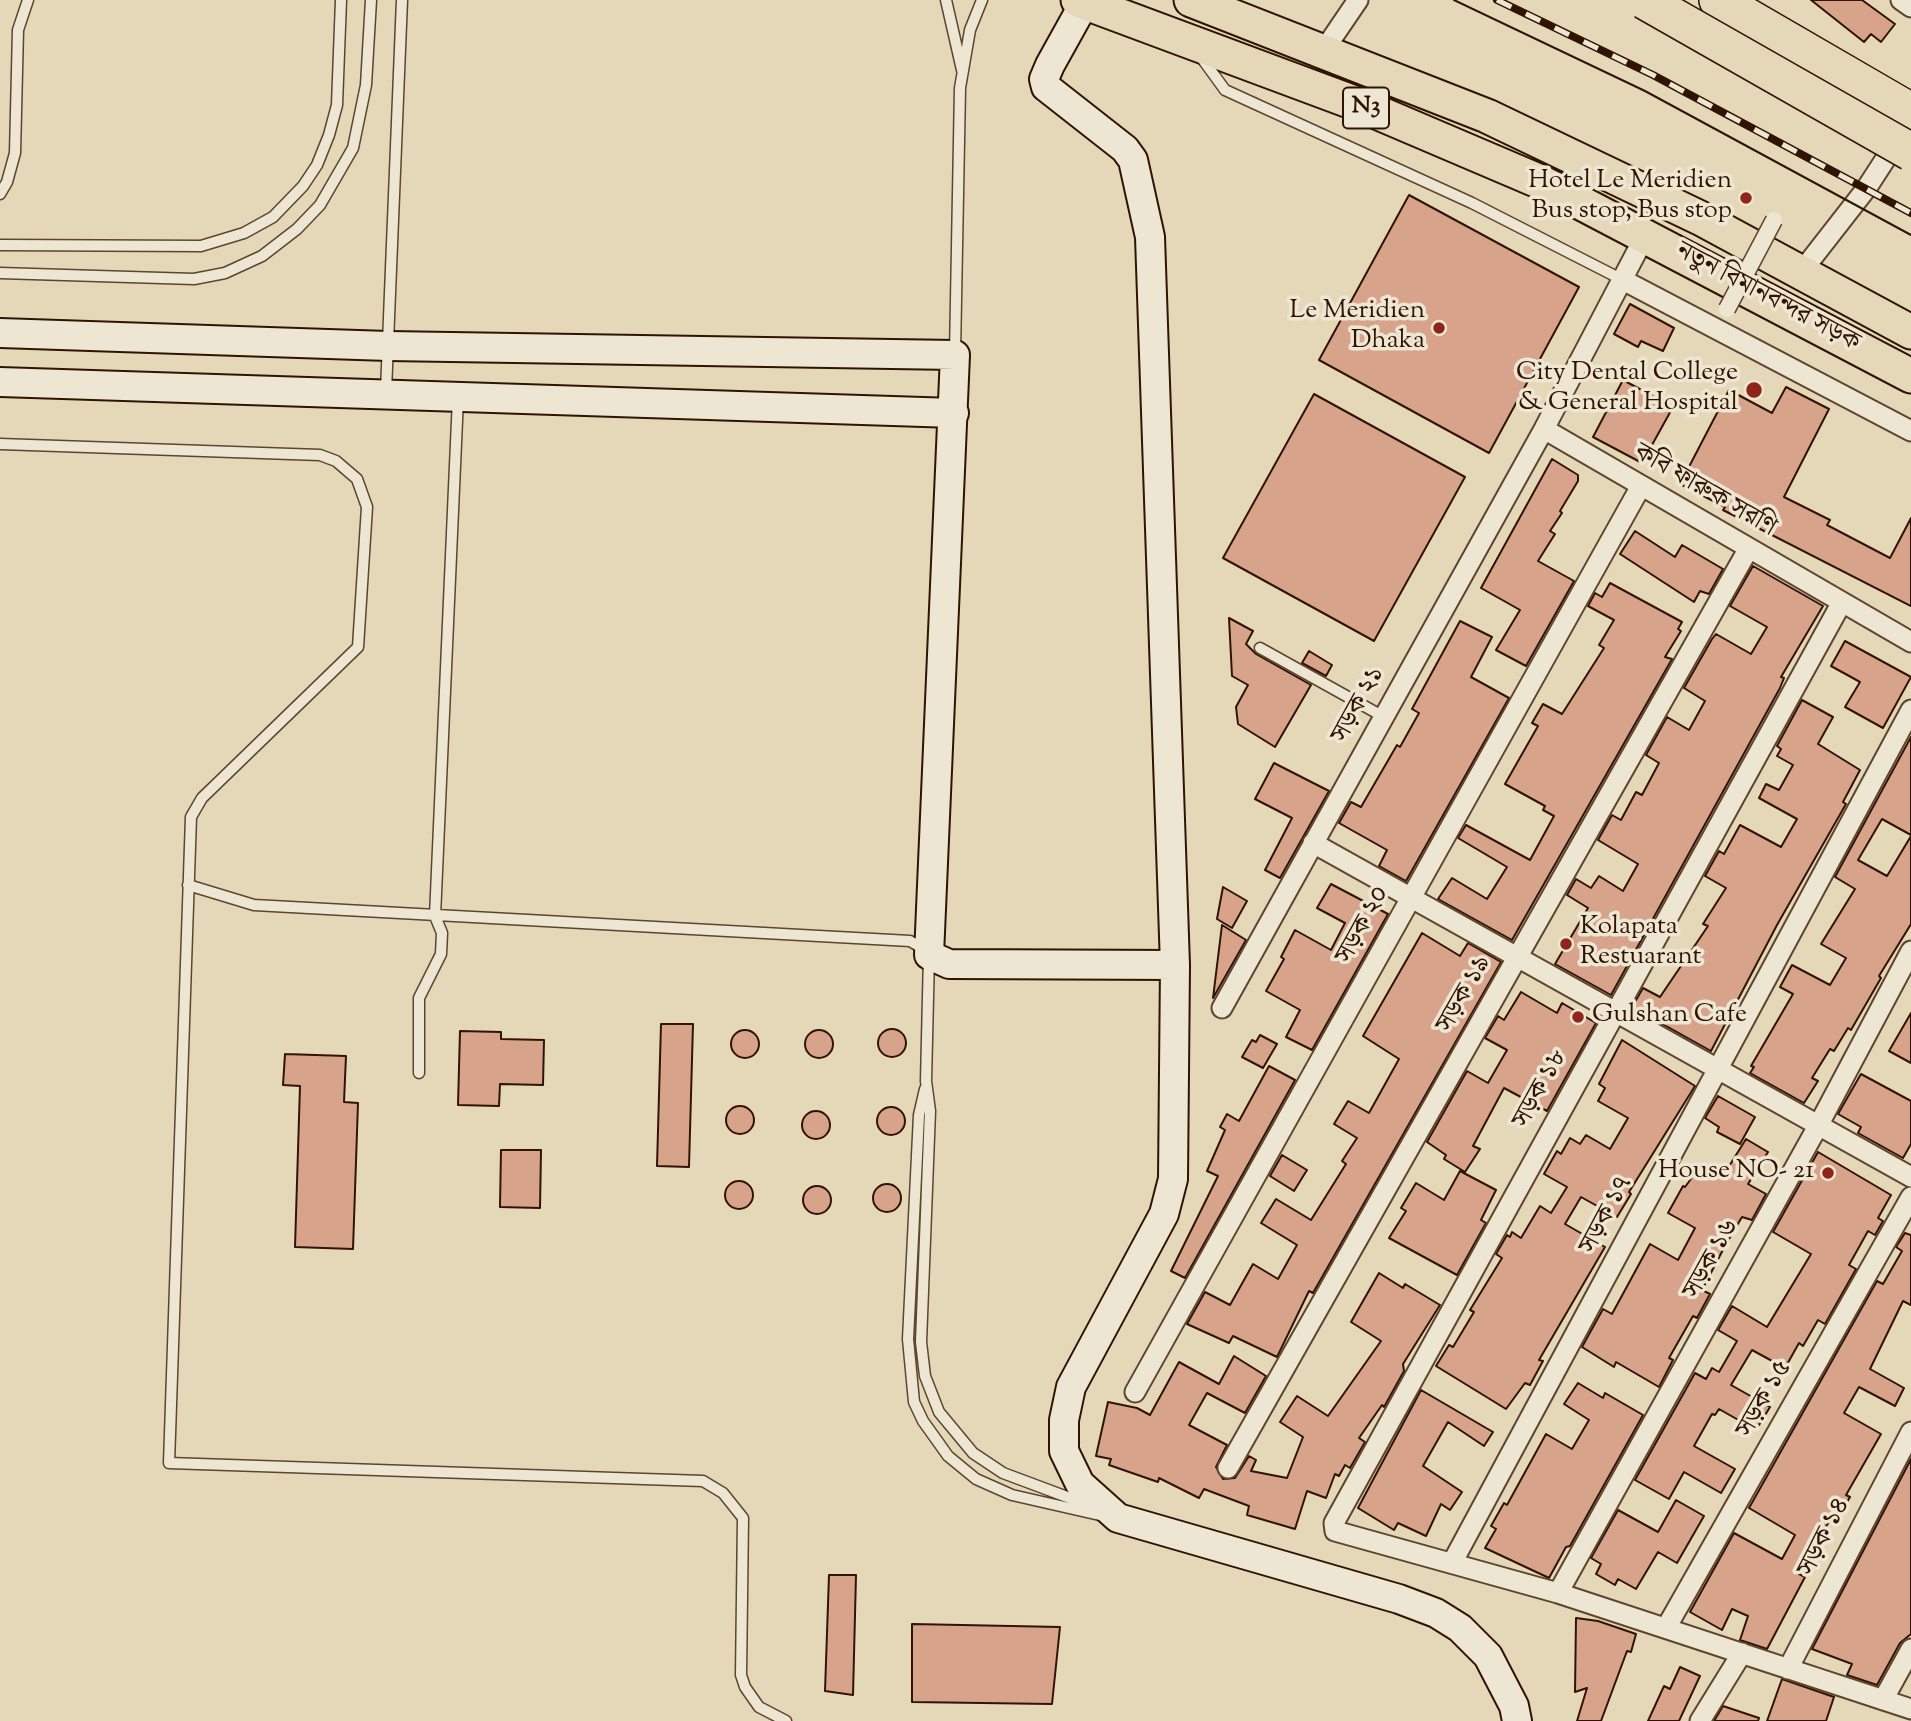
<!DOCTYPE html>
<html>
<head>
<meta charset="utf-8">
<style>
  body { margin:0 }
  canvas { display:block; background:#e4d8b9 }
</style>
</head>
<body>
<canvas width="1911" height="1721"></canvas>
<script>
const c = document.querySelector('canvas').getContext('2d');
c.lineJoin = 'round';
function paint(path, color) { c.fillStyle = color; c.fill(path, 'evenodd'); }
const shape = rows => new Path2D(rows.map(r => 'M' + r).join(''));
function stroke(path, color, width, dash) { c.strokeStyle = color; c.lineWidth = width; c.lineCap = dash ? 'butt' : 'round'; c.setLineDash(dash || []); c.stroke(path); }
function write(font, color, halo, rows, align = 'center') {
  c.font = font + ' "Sorts Mill Goudy","Noto Serif Bengali",serif'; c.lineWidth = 7; c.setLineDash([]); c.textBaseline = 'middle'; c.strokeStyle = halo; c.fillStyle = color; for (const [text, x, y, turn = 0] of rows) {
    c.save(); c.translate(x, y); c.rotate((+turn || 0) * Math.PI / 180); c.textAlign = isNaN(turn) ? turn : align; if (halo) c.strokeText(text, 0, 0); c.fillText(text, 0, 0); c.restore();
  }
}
const building = shape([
  [1811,0,1862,0,1895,24,1881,42,1871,34,1864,42,1811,0],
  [1409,195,1579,287,1489,453,1319,360,1409,195],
  [1630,304,1674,328,1663,351,1641,341,1638,347,1614,334,1630,304],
  [1623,380,1673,407,1642,463,1593,437,1623,380],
  [1786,387,1829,409,1784,497,1830,520,1827,525,1890,558,1911,518,1911,606,1723,510,1725,507,1680,484,1729,390,1772,413,1786,387],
  [1314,394,1465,477,1374,641,1223,558,1314,394],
  [1552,459,1578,475,1578,481,1560,511,1562,513,1550,531,1555,534,1538,561,1574,581,1526,666,1496,650,1520,610,1481,588,1552,459],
  [1635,531,1675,557,1682,545,1723,569,1709,594,1700,591,1694,602,1620,554,1635,531],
  [1753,566,1823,606,1781,677,1784,678,1780,688,1611,995,1555,964,1588,908,1567,895,1576,879,1591,888,1599,876,1623,891,1638,864,1598,840,1612,815,1621,820,1636,792,1642,795,1659,763,1646,755,1667,717,1689,730,1705,701,1684,688,1712,639,1716,634,1751,654,1767,627,1730,606,1753,566],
  [1610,583,1682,622,1678,629,1681,631,1665,657,1672,659,1512,940,1438,899,1452,878,1487,899,1507,867,1458,838,1466,825,1530,860,1554,816,1543,810,1545,806,1505,784,1538,726,1532,723,1543,704,1562,714,1604,648,1599,645,1614,620,1588,606,1595,593,1602,597,1610,583],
  [1229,618,1253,631,1246,644,1256,654,1311,685,1275,747,1238,724,1236,707,1248,685,1232,676,1229,618],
  [1460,621,1492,637,1471,677,1509,698,1406,881,1379,866,1387,850,1339,823,1351,802,1361,807,1397,745,1400,747,1419,713,1412,709,1460,621],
  [1845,641,1911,677,1883,728,1845,707,1860,682,1831,666,1845,641],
  [1309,651,1332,665,1326,676,1302,663,1309,651],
  [1802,700,1833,717,1818,744,1860,770,1843,802,1846,804,1777,925,1711,1051,1632,1007,1643,988,1660,997,1708,926,1703,924,1726,888,1705,876,1719,851,1724,854,1740,825,1781,847,1797,819,1759,798,1766,784,1779,790,1793,765,1777,756,1781,749,1777,746,1802,700],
  [1911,737,1911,835,1882,819,1858,860,1887,876,1911,836,1911,924,1879,976,1881,978,1851,1030,1848,1028,1834,1051,1830,1049,1812,1078,1818,1081,1804,1103,1750,1073,1754,1067,1751,1066,1793,994,1780,987,1792,965,1830,985,1846,958,1821,944,1855,889,1835,877,1911,737],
  [1274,763,1329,791,1280,878,1265,870,1292,818,1255,799,1274,763],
  [1331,884,1388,914,1312,1050,1286,1037,1300,1010,1266,991,1284,959,1281,957,1295,930,1331,950,1345,923,1317,908,1331,884],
  [1223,887,1247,901,1232,928,1217,919,1223,887],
  [1222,925,1246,940,1213,998,1222,925],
  [1422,933,1460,956,1468,943,1501,962,1313,1293,1309,1291,1277,1357,1233,1336,1229,1343,1187,1324,1205,1292,1230,1305,1253,1264,1278,1279,1297,1245,1261,1223,1276,1199,1311,1220,1346,1164,1342,1161,1357,1138,1334,1124,1348,1101,1369,1113,1399,1059,1363,1036,1422,933],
  [1521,992,1557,1013,1562,1003,1596,1023,1547,1111,1504,1088,1473,1146,1480,1149,1465,1172,1444,1159,1446,1155,1427,1142,1467,1071,1488,1083,1507,1050,1485,1038,1498,1016,1504,1020,1521,992],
  [1911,1013,1911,1063,1889,1051,1911,1013],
  [661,1024,693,1024,689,1167,657,1166,661,1024],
  '878 1043a14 14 0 1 1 28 0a14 14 0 1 1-28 0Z',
  '731 1044a14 14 0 1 1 28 0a14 14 0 1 1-28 0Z',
  '805 1044a14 14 0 1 1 28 0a14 14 0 1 1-28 0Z',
  [460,1031,501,1032,501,1039,544,1040,543,1085,500,1084,499,1106,458,1105,460,1031],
  [1260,1035,1277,1044,1263,1068,1242,1057,1252,1040,1256,1042,1260,1035],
  [1622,1040,1695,1086,1629,1192,1631,1194,1617,1217,1581,1197,1565,1224,1605,1247,1539,1360,1543,1361,1530,1385,1525,1383,1506,1409,1436,1366,1449,1345,1453,1347,1474,1312,1470,1310,1502,1258,1496,1254,1507,1235,1510,1237,1512,1232,1521,1238,1540,1206,1551,1213,1567,1187,1544,1174,1557,1151,1561,1154,1570,1138,1580,1144,1586,1135,1610,1149,1628,1118,1598,1101,1605,1088,1599,1084,1622,1040],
  [285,1054,346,1056,344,1102,358,1103,353,1249,295,1247,300,1086,283,1085,285,1054],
  [1269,1066,1295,1080,1185,1278,1171,1271,1218,1176,1207,1171,1225,1130,1220,1127,1227,1114,1239,1121,1269,1066],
  [1861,1074,1911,1101,1911,1144,1903,1158,1858,1133,1861,1127,1838,1114,1861,1074],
  [1718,1096,1755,1117,1740,1144,1717,1132,1719,1127,1705,1118,1718,1096],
  '726 1120a14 14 0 1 1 28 0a14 14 0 1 1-28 0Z',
  '877 1121a14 14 0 1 1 28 0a14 14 0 1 1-28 0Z',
  '802 1125a14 14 0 1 1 28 0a14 14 0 1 1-28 0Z',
  [1746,1139,1768,1152,1748,1184,1766,1194,1752,1220,1742,1217,1726,1244,1702,1290,1710,1294,1697,1318,1693,1316,1669,1358,1673,1360,1659,1387,1616,1362,1614,1367,1582,1347,1603,1309,1612,1314,1650,1244,1678,1260,1695,1228,1668,1213,1683,1186,1685,1187,1693,1176,1698,1179,1706,1165,1723,1176,1746,1139],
  [501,1150,541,1150,540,1208,500,1207,501,1150],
  [1818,1152,1891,1195,1878,1218,1883,1221,1875,1235,1868,1231,1849,1265,1856,1269,1825,1324,1818,1320,1803,1346,1799,1343,1785,1368,1752,1350,1731,1385,1770,1407,1756,1430,1719,1409,1715,1415,1712,1414,1694,1446,1735,1469,1721,1493,1684,1472,1669,1499,1635,1480,1695,1373,1706,1379,1712,1368,1719,1372,1737,1341,1718,1330,1732,1306,1767,1327,1811,1254,1773,1232,1818,1152],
  [1282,1155,1307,1170,1294,1191,1270,1176,1282,1155],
  [1460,1171,1496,1190,1481,1220,1486,1223,1457,1275,1389,1238,1406,1211,1401,1208,1416,1183,1444,1200,1460,1171],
  '725 1195a14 14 0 1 1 28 0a14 14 0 1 1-28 0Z',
  '873 1198a14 14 0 1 1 28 0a14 14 0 1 1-28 0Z',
  '803 1200a14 14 0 1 1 28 0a14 14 0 1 1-28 0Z',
  [1905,1233,1911,1235,1911,1305,1903,1301,1870,1369,1904,1388,1895,1406,1859,1387,1844,1413,1881,1434,1846,1495,1850,1497,1836,1521,1831,1518,1799,1574,1805,1577,1767,1649,1740,1640,1748,1616,1732,1609,1722,1630,1690,1612,1734,1533,1782,1559,1795,1535,1749,1508,1877,1281,1883,1284,1902,1251,1896,1247,1905,1233],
  [1379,1273,1403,1288,1405,1284,1440,1305,1403,1364,1404,1371,1384,1407,1382,1405,1359,1438,1365,1442,1350,1468,1345,1465,1339,1476,1335,1474,1326,1498,1307,1491,1295,1529,1247,1515,1249,1506,1204,1489,1199,1498,1159,1478,1158,1482,1109,1465,1111,1459,1096,1456,1108,1402,1137,1408,1150,1415,1179,1362,1219,1384,1234,1356,1266,1376,1245,1413,1207,1393,1189,1425,1227,1445,1216,1467,1223,1479,1235,1478,1249,1456,1256,1460,1251,1471,1287,1478,1303,1437,1280,1422,1297,1396,1328,1416,1381,1341,1351,1322,1379,1273],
  [1578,1383,1603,1398,1605,1393,1643,1415,1570,1546,1566,1547,1549,1578,1485,1548,1496,1529,1491,1526,1504,1503,1507,1505,1546,1434,1572,1449,1589,1420,1564,1404,1578,1383],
  [1421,1390,1493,1432,1484,1446,1448,1422,1423,1466,1462,1492,1450,1510,1441,1504,1426,1536,1398,1523,1394,1530,1358,1508,1421,1390],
  [1911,1459,1911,1634,1900,1643,1877,1685,1847,1675,1852,1664,1812,1649,1911,1459],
  [1676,1500,1704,1516,1677,1563,1658,1552,1636,1589,1618,1579,1615,1585,1596,1574,1601,1564,1591,1558,1618,1510,1658,1532,1676,1500],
  [829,1575,856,1575,853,1695,825,1691,829,1575],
  [1576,1618,1598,1621,1636,1634,1631,1652,1627,1651,1601,1721,1577,1721,1587,1688,1575,1692,1576,1618],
  [912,1624,1060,1627,1052,1704,912,1702,912,1624],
  [1680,1667,1700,1676,1679,1721,1648,1721,1664,1686,1670,1689,1680,1667],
  [1782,1679,1834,1697,1826,1721,1767,1721,1782,1679],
  [1723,1706,1759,1718,1758,1721,1714,1721,1723,1706]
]);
const service = shape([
  [946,0,962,70],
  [1201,57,1225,90,1472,203,1621,279],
  [0,194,7,182,15,153,18,30,28,0],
  [0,245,201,246,244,233,273,217,303,186,317,165,329,135,337,105,341,0],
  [0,273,194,279,225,273,262,256,297,229,320,205,353,148,366,85,371,0],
  [955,353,960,88,970,30,982,0],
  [386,391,402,0],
  [0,444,320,455,336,461,357,479,367,507,358,647,202,798,191,817,169,1463,703,1481,723,1493,743,1518,741,1675,745,1687,759,1707,786,1721],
  [1260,648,1384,717],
  [188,885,254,905,910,941,917,945,929,955,926,1081,930,1111,921,1342,925,1376,939,1412,973,1453,1003,1473,1086,1504],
  [419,1073,419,998,441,954,442,933,435,916,458,398],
  [925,1089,919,1115,908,1339,914,1402,923,1421,948,1456,976,1479,1012,1495,1104,1516]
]);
const minor = shape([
  [1901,0,1911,7],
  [1324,50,1358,0],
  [1802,271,1866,189,1899,138],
  [1621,279,1911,431],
  [1544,429,1911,642],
  [1842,602,1334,1523,1335,1531,1558,1593,1911,1709],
  [1313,843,1911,1177],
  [1222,1008,1544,429,1646,234],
  [1135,1392,1641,486],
  [1228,1468,1749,548],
  [1452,1563,1911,710],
  [1558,1593,1818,1126,1911,951],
  [1666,1628,1911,1197],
  [1788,1669,1911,1432],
  [1883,1700,1911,1649],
  [1700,1721,1742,1653]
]);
const secondary = shape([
  [1085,2,1050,65,1044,79,1046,87,1125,149,1133,160,1150,237,1175,965,1173,1179,1164,1214,1071,1387,1064,1420,1064,1451,1080,1484,1118,1518,1399,1599,1436,1613,1460,1628,1488,1656,1514,1706,1517,1721],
  [0,333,388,346,955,355,929,955,949,964,1175,965],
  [0,382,954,413]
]);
const trunk = shape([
  [1078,0,1360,105,1543,183,1911,376],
  [1191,0,1487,116,1700,218,1911,332]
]);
const motorway = shape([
  [1718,0,1911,112]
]);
const tram = shape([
  [1454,0,1645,91,1911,235]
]);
const rail = shape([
  [1497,0,1653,75,1911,213]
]);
const pedestrianBridge = shape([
  [1727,309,1774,220]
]);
const motorwayBridge = shape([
  [1644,0,1911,152]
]);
const markers = [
  [1746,198,7,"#8f2418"],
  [1439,328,7,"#8f2418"],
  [1754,390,9,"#8f2418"],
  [1566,944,7,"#8f2418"],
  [1578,1017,7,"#8f2418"],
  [1828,1173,7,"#8f2418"]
];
const shields = [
  [1366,108,46]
];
const shieldNames = [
  ["N3",1366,108]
];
const poiNames = [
  ["Hotel Le Meridien",1732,183],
  ["Bus stop, Bus stop",1732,213],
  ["Le Meridien",1425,313],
  ["Dhaka",1425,343],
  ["City Dental College",1738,375],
  ["& General Hospital",1738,405],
  ["Kolapata",1580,929,"left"],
  ["Restuarant",1580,959,"left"],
  ["Gulshan Cafe",1592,1017,"left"],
  ["House NO- 21",1814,1173]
];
const streetNames = [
  ["নতুন বিমানবন্দর সড়ক",1767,299,28],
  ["কবি ফারুক সরণি",1704,492,30],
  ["সড়ক ২১",1360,706,-61],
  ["সড়ক ২০",1365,926,-61],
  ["সড়ক ১৯",1466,995,-60],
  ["সড়ক ১৮",1542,1090,-61],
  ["সড়ক ১৭",1608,1216,-62],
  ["সড়ক ১৬",1713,1260,-61],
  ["সড়ক ১৫",1766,1400,-60],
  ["সড়ক ১৪",1826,1538,-63]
];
paint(building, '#d7a48b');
stroke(building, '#311400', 2);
stroke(service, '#5e452e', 13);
stroke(minor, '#5e452e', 23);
stroke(secondary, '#311400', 32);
stroke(trunk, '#311400', 37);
stroke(motorway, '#311400', 40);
stroke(service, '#ede6d2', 10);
stroke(minor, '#ede6d2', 19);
stroke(secondary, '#ede6d2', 28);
stroke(trunk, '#e4d8b9', 33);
stroke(motorway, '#e4d8b9', 37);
stroke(tram, '#311400', 2);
stroke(rail, '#311400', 8);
stroke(rail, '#ede6d2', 5, [16]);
stroke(pedestrianBridge, '#5e452e', 19, []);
stroke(motorwayBridge, '#311400', 40, []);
stroke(pedestrianBridge, '#ede6d2', 16);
stroke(motorwayBridge, '#e4d8b9', 37);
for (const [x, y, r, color] of markers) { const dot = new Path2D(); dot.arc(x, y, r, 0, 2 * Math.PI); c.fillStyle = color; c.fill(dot); stroke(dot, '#ede6d2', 2.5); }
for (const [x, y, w] of shields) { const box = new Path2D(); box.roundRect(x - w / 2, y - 20.5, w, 41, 5); c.fillStyle = '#ede6d2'; c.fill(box); stroke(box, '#311400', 2); }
write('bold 24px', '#311400', null, shieldNames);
write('26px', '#311400', '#ede6d2', poiNames, 'right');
write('26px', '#311400', '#ede6d2', streetNames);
</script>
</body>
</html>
